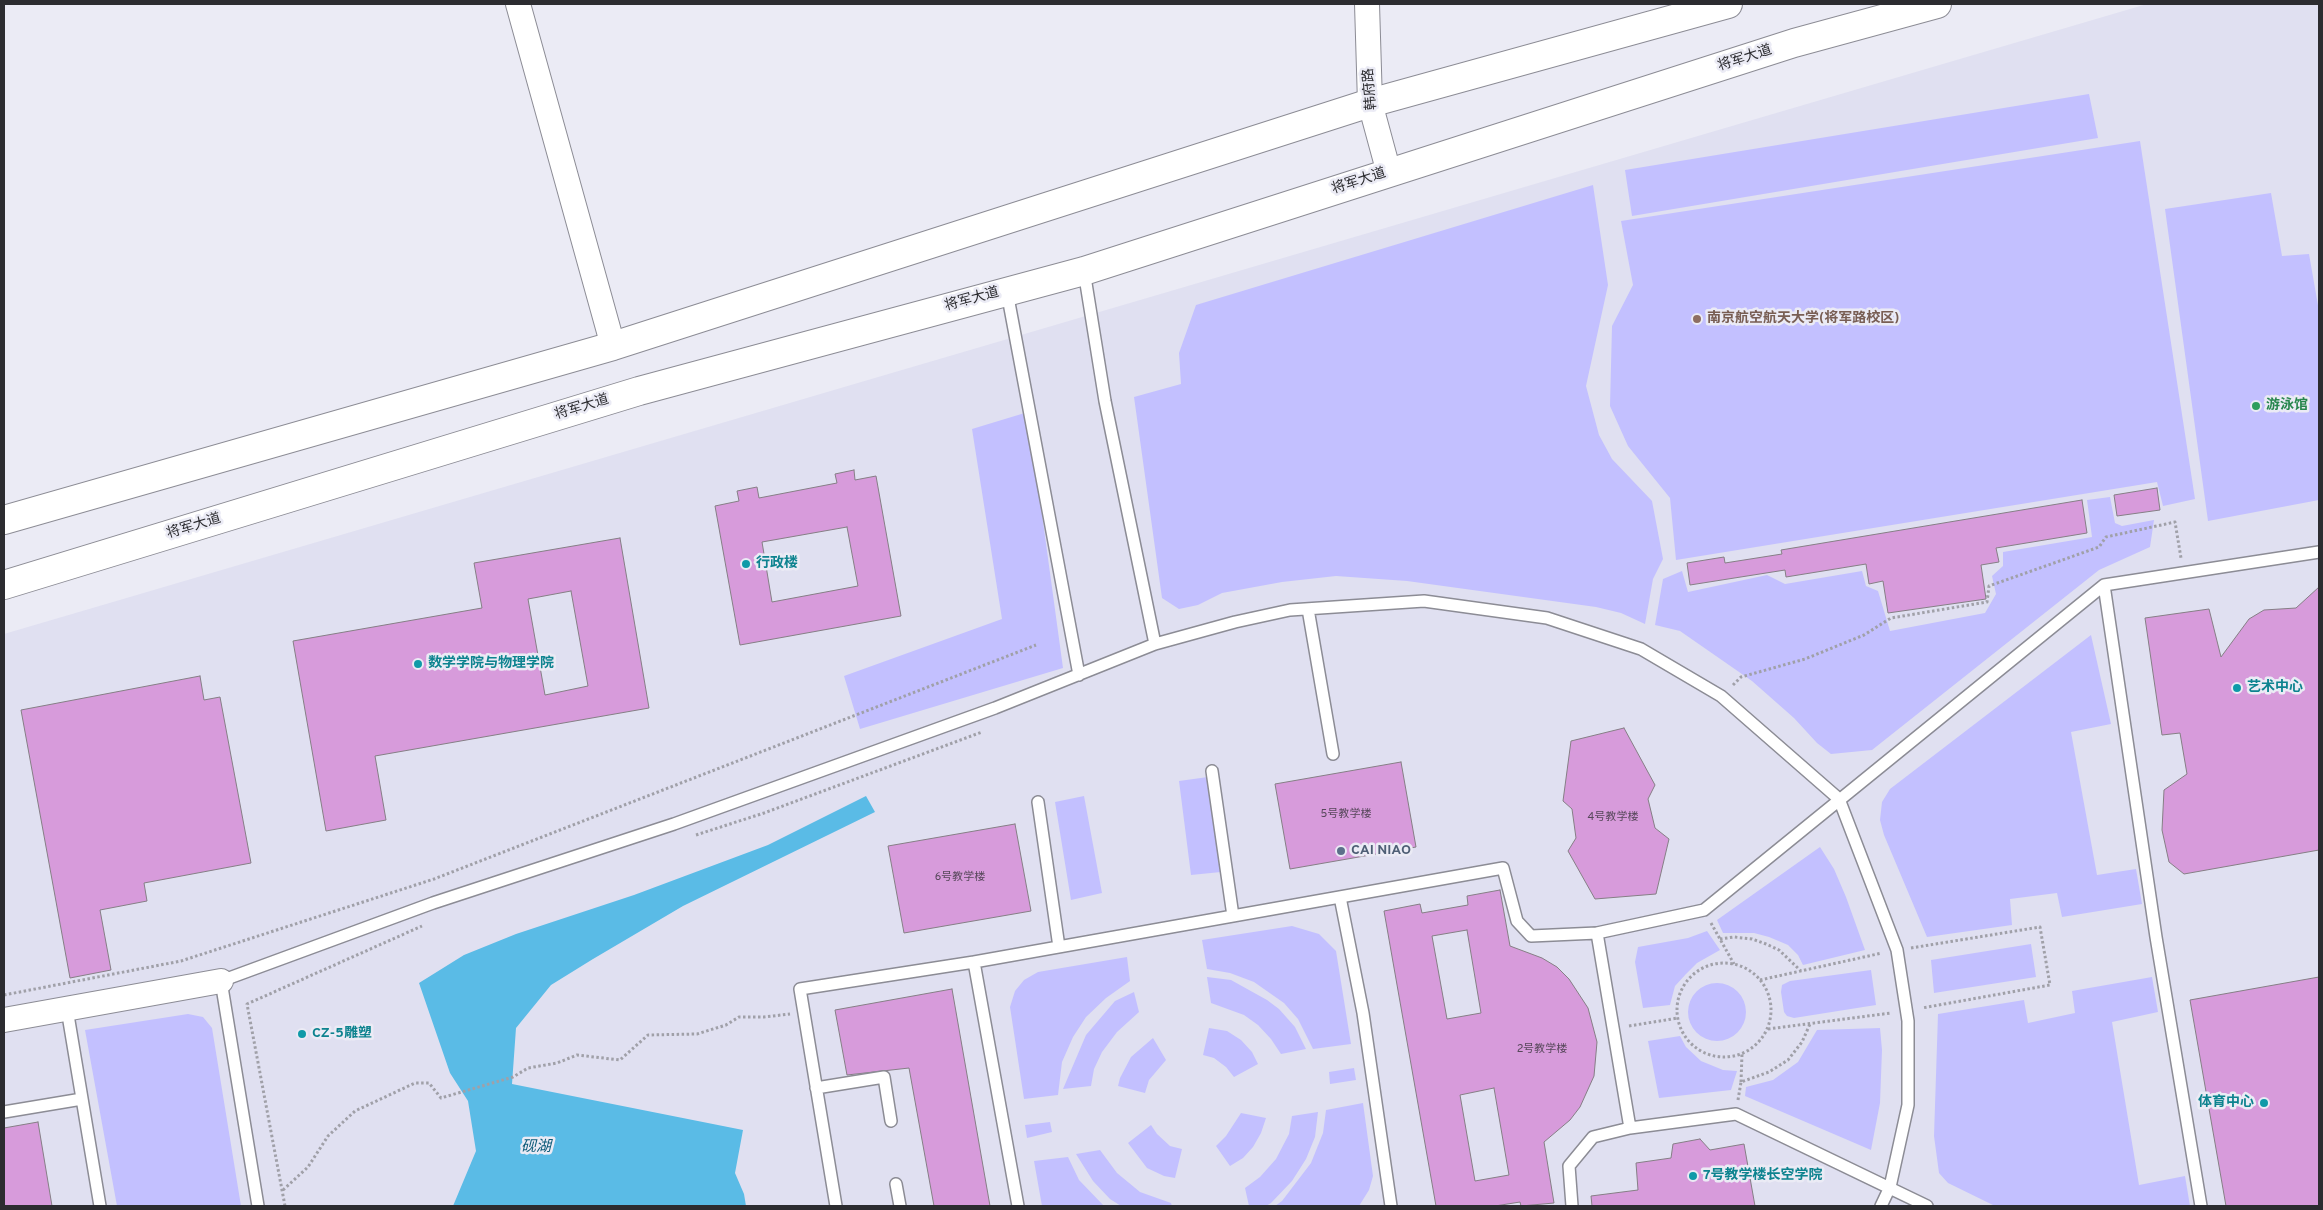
<!DOCTYPE html>
<html>
<head>
<meta charset="utf-8">
<style>
  body { margin:0 }
  #map { position:relative; width:2323px; height:1210px; overflow:hidden; background:#ebebf5; font-family:Overpass,sans-serif }
  canvas { display:block }
  .frame { position:absolute; inset:0; border:5px solid #2c2c30; pointer-events:none }
</style>
</head>
<body>
<div id="map">
<canvas width="2323" height="1210"></canvas>
<div class="frame"></div>
</div>
<script>
const c = document.querySelector('canvas').getContext('2d');
c.lineJoin = 'round';
function paint(path, color) { c.fillStyle = color; c.fill(path, 'evenodd'); }
const shape = rows => new Path2D(rows.map(r => 'M' + r).join(''));
function stroke(path, color, width, dash) { c.strokeStyle = color; c.lineWidth = width; c.lineCap = dash ? 'butt' : 'round'; c.setLineDash(dash || []); c.stroke(path); }
function write(font, color, halo, rows, align = 'center') {
  c.font = font + ' Overpass,"Noto Sans SC",sans-serif'; c.lineWidth = 5; c.setLineDash([]); c.textBaseline = 'middle'; c.strokeStyle = halo; c.fillStyle = color; for (const [text, x, y, turn = 0] of rows) {
    c.save(); c.translate(x, y); c.rotate((+turn || 0) * Math.PI / 180); c.textAlign = isNaN(turn) ? turn : align; if (halo) c.strokeText(text, 0, 0); c.fillText(text, 0, 0); c.restore();
  }
}
const built = shape([
  [2147,4,2319,4,2319,1206,4,1206,4,634]
]);
const green = shape([
  [2089,94,2098,138,1632,216,1625,170],
  [2140,141,2195,499,2163,506,2157,482,1676,560,1670,498,1628,446,1610,406,1612,326,1633,285,1621,221],
  [1593,185,1608,285,1586,386,1599,435,1612,459,1652,501,1663,559,1653,579,1645,624,1621,613,1596,607,1407,581,1336,576,1282,582,1222,593,1198,605,1179,609,1162,598,1134,397,1181,384,1179,353,1196,305],
  [2271,193,2282,256,2309,254,2319,311,2319,500,2208,521,2165,209],
  [1028,412,1063,668,860,729,844,676,1002,619,972,429],
  [2110,497,2115,523,2122,526,2154,520,2150,547,2099,570,1872,750,1831,754,1817,743,1794,718,1752,681,1680,631,1655,625,1663,579,1682,571,1688,592,1767,575,1785,584,1862,571,1866,586,1878,591,1890,631,1985,613,1996,594,1992,576,2003,566,2003,552,2092,537,2087,500],
  [2091,635,2111,724,2071,732,2097,875,2136,869,2142,904,2062,917,2057,893,2010,899,2012,925,1927,937,1884,835,1880,820,1882,802,1890,789],
  [1208,777,1221,872,1191,875,1179,781],
  [1084,796,1102,893,1071,900,1055,802],
  [1820,847,1834,869,1846,897,1865,950,1803,965,1798,955,1788,945,1769,937,1754,933,1723,933,1717,920],
  [1292,926,1319,934,1336,951,1351,1044,1313,1049,1298,1019,1284,1003,1254,982,1230,973,1207,969,1202,940],
  [1707,931,1720,950,1697,963,1686,974,1675,986,1670,1005,1643,1008,1635,962,1638,947,1688,938],
  [2031,944,2036,977,1934,993,1931,960],
  [1127,957,1130,981,1106,998,1086,1017,1073,1037,1062,1062,1058,1095,1024,1099,1010,1007,1015,991,1024,980,1038,972],
  [1871,970,1876,1005,1794,1018,1787,1016,1784,1012,1781,992,1782,985,1790,981],
  [1207,977,1231,980,1267,1000,1279,1009,1295,1027,1306,1049,1281,1054,1271,1039,1258,1025,1244,1015,1211,1003],
  [2152,977,2158,1012,2112,1022,2139,1185,2185,1176,2190,1206,1995,1206,1948,1183,1939,1173,1934,1136,1938,1014,2024,1000,2028,1023,2075,1013,2072,991],
  '1688 1012a29 29 0 1 1 58 0a29 29 0 1 1-58 0Z',
  [1134,992,1139,1012,1117,1032,1102,1052,1094,1069,1091,1086,1063,1089,1086,1035,1115,1001],
  [188,1014,203,1017,212,1028,241,1206,117,1206,85,1030],
  [1209,1028,1227,1031,1241,1040,1252,1052,1258,1064,1234,1077,1226,1067,1214,1058,1203,1055],
  [1880,1028,1882,1050,1880,1103,1871,1150,1745,1096,1746,1087,1773,1080,1798,1062,1817,1030],
  [1680,1036,1686,1047,1701,1061,1723,1070,1737,1071,1731,1090,1659,1098,1648,1041],
  [1153,1038,1166,1060,1149,1080,1145,1093,1118,1086,1120,1078,1131,1057],
  [1354,1068,1356,1080,1330,1084,1329,1072],
  [1363,1103,1373,1176,1369,1190,1359,1206,1275,1206,1282,1201,1311,1163,1323,1133,1326,1110],
  [1318,1112,1315,1137,1306,1159,1292,1181,1271,1203,1266,1206,1249,1206,1245,1188,1260,1177,1276,1159,1289,1134,1292,1116],
  [1241,1113,1266,1118,1261,1133,1253,1147,1243,1158,1230,1166,1216,1146,1226,1136],
  [1050,1122,1052,1132,1027,1138,1025,1125],
  [1151,1125,1157,1134,1170,1146,1182,1149,1175,1178,1164,1176,1147,1168,1128,1143],
  [1100,1150,1117,1173,1140,1192,1171,1203,1172,1206,1121,1206,1110,1199,1093,1181,1076,1154],
  [1068,1157,1079,1180,1104,1206,1042,1206,1034,1161]
]);
const water = shape([
  [866,796,875,812,683,906,593,959,551,985,516,1028,512,1084,743,1130,735,1173,744,1194,746,1206,453,1206,476,1151,468,1101,450,1073,419,983,464,955,516,934,634,895,768,845]
]);
const building = shape([
  [854,470,855,480,876,476,901,616,740,645,715,506,739,501,737,491,757,487,759,498,837,483,835,474,854,470],
  [847,527,858,586,772,602,762,542,847,527],
  [2157,488,2160,510,2117,516,2114,495,2157,488],
  [2082,500,2087,533,1996,548,1999,562,1981,565,1986,599,1888,613,1883,581,1869,584,1866,564,1786,577,1785,570,1690,585,1687,563,1724,557,1725,563,1782,554,1781,550,2082,500],
  [620,538,649,708,375,756,386,820,326,831,293,641,482,608,474,563,620,538],
  [571,591,588,686,545,695,528,599,571,591],
  [2319,587,2319,850,2184,874,2169,862,2162,830,2164,790,2187,774,2180,733,2162,735,2145,618,2209,609,2221,657,2249,619,2264,610,2296,608,2319,587],
  [200,676,204,700,220,697,251,863,144,883,147,901,100,910,111,970,70,978,21,710,200,676],
  [1624,728,1655,785,1648,799,1655,828,1669,839,1656,894,1595,899,1568,851,1576,838,1572,809,1563,801,1571,741,1624,728],
  [1401,762,1416,847,1290,869,1275,784,1401,762],
  [1015,824,1031,911,904,933,888,846,1015,824],
  [1500,890,1510,946,1542,958,1557,967,1569,979,1588,1008,1597,1042,1594,1076,1580,1107,1570,1120,1544,1142,1554,1203,1521,1206,1520,1202,1495,1206,1436,1206,1384,911,1420,904,1422,913,1468,905,1467,896,1500,890],
  [1467,930,1481,1013,1447,1019,1432,936,1467,930],
  [1494,1088,1509,1175,1475,1181,1460,1095,1494,1088],
  [2319,977,2319,1206,2226,1206,2190,1000,2319,977],
  [952,989,990,1206,934,1206,909,1068,847,1075,835,1010,952,989],
  [38,1122,52,1206,4,1206,4,1128,38,1122],
  [1700,1139,1710,1150,1744,1144,1755,1206,1592,1206,1591,1196,1638,1190,1636,1163,1671,1158,1673,1144,1700,1139]
]);
const path = shape([
  [1733,685,1741,677,1805,659,1864,635,1891,618,1987,602,1989,586,2099,547,2106,537,2175,522,2181,558],
  [696,835,764,813,982,732],
  [1711,923,1734,964],
  [1720,939,1734,937,1752,939,1766,944,1779,950,1801,971],
  [1911,948,2040,927,2050,985,1922,1008],
  '1677 1010a47 47 0 1 1 94 0a47 47 0 1 1-94 0Z',
  [1760,980,1882,953],
  [4,995,181,961,434,879,1036,645],
  [1629,1026,1678,1018],
  [1768,1029,1891,1013],
  [1741,1082,1742,1054],
  [1738,1100,1741,1082,1769,1072,1788,1060,1802,1042,1810,1024],
  [283,1190,308,1167,328,1136,355,1111,415,1083,429,1083,441,1098,513,1077,528,1068,557,1063,577,1055,620,1060,648,1035,697,1034,726,1025,739,1017,764,1017,790,1014],
  [285,1206,247,1004,422,926]
]);
const service = shape([
  [1084,271,1105,401,1155,644],
  [1007,292,1079,675],
  [2104,585,2156,937,2201,1206],
  [1308,609,1333,754],
  [1212,771,1233,916],
  [1038,802,1059,947],
  [1340,897,1363,1013,1391,1206],
  [974,962,1018,1206],
  [67,1009,100,1206],
  [816,1088,884,1077,891,1121],
  [4,1112,82,1099],
  [896,1184,900,1206],
  [258,1206,221,981,433,903,674,824,995,708,1155,644,1235,622,1290,610,1424,601,1547,618,1641,649,1721,696,1839,799,1897,950,1908,1021,1908,1105,1890,1187,1881,1206],
  [836,1206,800,989,974,962,1503,868,1517,921,1531,936,1597,933],
  [1572,1206,1569,1166,1593,1137,1630,1128],
  [1927,1206,1736,1114,1630,1128,1597,933,1704,910,2104,585,2319,552]
]);
const minor = shape([
  [518,4,613,346],
  [1367,4,1370,103,1389,173],
  [4,1020,221,981]
]);
const primary = shape([
  [4,520,613,346,1370,103,1728,4],
  [4,585,639,391,1084,271,1794,43,1937,4]
]);
const markers = [
  [1697,319,5,"#8d6e63"],
  [2256,406,5,"#2e9e5b"],
  [746,564,5,"#0f9aa8"],
  [418,664,5,"#0f9aa8"],
  [2237,688,5,"#0f9aa8"],
  [1341,851,5,"#5c6f8a"],
  [302,1034,5,"#0f9aa8"],
  [2264,1103,5,"#0f9aa8"],
  [1693,1176,5,"#0f9aa8"]
];
const numberNames = [
  ["5号教学楼",1346,815],
  ["4号教学楼",1613,818],
  ["6号教学楼",960,878],
  ["2号教学楼",1542,1050]
];
const streetNames = [
  ["将军大道",1745,59,-18],
  ["韩府路",1371,89,-95],
  ["将军大道",1359,182,-18],
  ["将军大道",972,300,-15],
  ["将军大道",582,408,-17],
  ["将军大道",194,527,-17]
];
const educationNames = [
  ["南京航空航天大学(将军路校区)",1707,319]
];
const leisureNames = [
  ["游泳馆",2266,406]
];
const cultureNames = [
  ["行政楼",756,564],
  ["数学学院与物理学院",428,664],
  ["艺术中心",2247,688],
  ["CZ-5雕塑",312,1034],
  ["体育中心",2254,1103,"right"],
  ["7号教学楼·长空学院",1703,1176]
];
const serviceNames = [
  ["CAI NIAO",1351,851]
];
const waterNames = [
  ["砚湖",536,1148]
];
paint(built, '#e0e0f1');
paint(green, '#c3c0ff');
paint(water, '#5abbe6');
paint(building, '#d79bdb');
stroke(building, '#867f86', 1);
stroke(service, '#8c8c95', 14);
stroke(minor, '#8c8c95', 26);
stroke(primary, '#8c8c95', 30);
stroke(path, '#a0a0a8', 3, [2.5, 2.5]);
stroke(service, '#fff', 11);
stroke(minor, '#fff', 24);
stroke(primary, '#fff', 28);
for (const [x, y, r, color] of markers) { const dot = new Path2D(); dot.arc(x, y, r, 0, 2 * Math.PI); c.fillStyle = color; c.fill(dot); stroke(dot, '#ebebf5', 2); }
write('11px', '#57485b', null, numberNames);
write('14px', '#2c2c30', '#ebebf5', streetNames);
write('bold 14px', '#785e54', '#ebebf5', educationNames, 'left');
write('bold 14px', '#27864d', '#ebebf5', leisureNames, 'left');
write('bold 14px', '#0d838f', '#ebebf5', cultureNames, 'left');
write('bold 14px', '#4e5e75', '#ebebf5', serviceNames, 'left');
write('italic 15px', '#0a5a78', '#ebebf5', waterNames);
</script>
</body>
</html>
